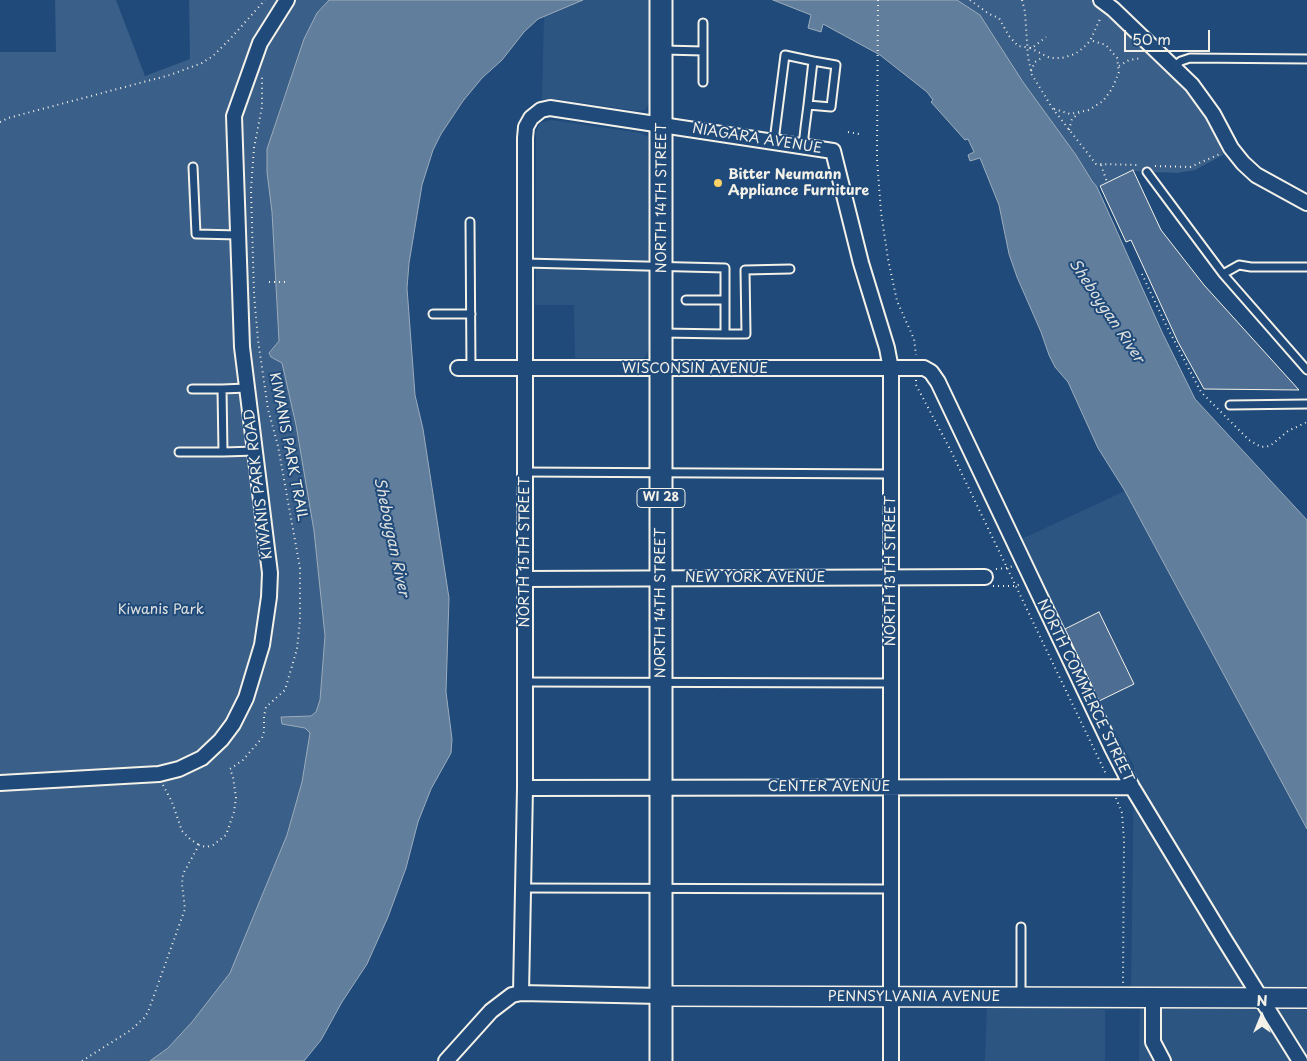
<!DOCTYPE html>
<html>
<head>
<meta charset="utf-8">
<style>
  body { margin:0 }
  #map { position:relative; width:1307px; height:1061px; overflow:hidden; background:#1f4a7a; font-family:"Playpen Sans",sans-serif }
  canvas { display:block }
  .north { position:absolute; left:1237px; top:991px; width:50px; height:50px; -webkit-text-stroke:4px #1f4a7a; paint-order:stroke; rotate:0deg; font-size:14px; font-weight:700; line-height:20px; text-align:center; color:#f4f1e8 }
  .north::after { content:''; display:block; margin:auto; width:18px; height:22px; background:#f4f1e8; clip-path:polygon(50% 0,100% 100%,50% 72%,0 100%) }
  .scale { position:absolute; left:1124px; top:30px; width:86px; height:22px; box-sizing:border-box; border:2px solid #f4f1e8; border-top:0; padding-left:6px; font-size:15px; line-height:18px; white-space:nowrap; color:#f4f1e8; -webkit-text-stroke:4px #1f4a7a; paint-order:stroke }
</style>
</head>
<body>
<div id="map">
<canvas width="1307" height="1061"></canvas>
<div class="north">N</div>
<div class="scale">50 m</div>
</div>
<script>
const c = document.querySelector('canvas').getContext('2d');
c.lineJoin = 'round';
function paint(path, color) { c.fillStyle = color; c.fill(path, 'evenodd'); }
const shape = rows => new Path2D(rows.map(r => 'M' + r).join(''));
function stroke(path, color, width, dash) { c.strokeStyle = color; c.lineWidth = width; c.lineCap = dash ? 'butt' : 'round'; c.setLineDash(dash || []); c.stroke(path); }
function write(font, color, halo, rows, align = 'center') {
  c.font = font + ' "Playpen Sans",sans-serif'; c.lineWidth = 4; c.setLineDash([]); c.textBaseline = 'middle'; c.strokeStyle = halo; c.fillStyle = color; for (const [text, x, y, turn = 0] of rows) {
    c.save(); c.translate(x, y); c.rotate((+turn || 0) * Math.PI / 180); c.textAlign = isNaN(turn) ? turn : align; if (halo) c.strokeText(text, 0, 0); c.fillText(text, 0, 0); c.restore();
  }
}
const built = shape([
  [583,0,649,0,649,103,645,110,638,111,556,99,542,99,544,16],
  [551,120,641,133,648,137,649,260,535,260,536,132,540,123],
  [649,267,649,348,647,354,644,358,575,358,574,305,535,305,536,268],
  [1125,491,1307,829,1307,1061,1139,1061,1140,996,1131,996,1134,766,1031,581,1013,543],
  [987,1003,1105,1010,1105,1061,985,1061]
]);
const green = shape([
  [55,0,116,0,145,76,190,59,189,0,329,0,317,13,285,94,267,149,267,172,272,212,279,341,269,353,271,357,282,363,296,425,314,531,325,636,320,700,316,712,311,716,281,717,295,725,305,728,310,733,302,782,287,835,230,973,192,1022,168,1048,150,1061,0,1061,0,52,56,52],
  [957,0,1099,0,1205,104,1223,155,1195,170,1177,173,1133,171,1097,187,1092,181,1076,155,1023,82,985,22,980,15]
]);
const water = shape([
  [329,0,583,0,538,19,524,32,502,60,482,78,463,101,441,134,433,150,422,185,409,263,407,288,415,395,423,429,449,598,446,692,452,739,451,753,431,789,418,822,406,868,388,917,367,964,342,1002,321,1040,304,1061,150,1061,168,1048,192,1022,230,973,287,835,302,782,310,733,305,728,282,724,281,717,311,716,316,712,320,700,325,636,314,531,296,425,282,363,271,357,269,353,279,341,272,212,267,172,267,149,304,39,317,13,329,0],
  [773,0,957,0,980,15,1023,82,1076,155,1092,181,1097,187,1162,332,1195,399,1307,520,1307,829,1125,491,1098,448,1068,382,1055,367,1049,355,1041,332,1017,277,1009,254,999,205,980,158,970,161,968,155,974,152,968,139,965,140,931,102,933,100,927,92,880,55,823,24,821,32,808,28,811,15,773,0]
]);
const building = shape([
  [1133,170,1161,230,1204,285,1299,390,1204,389,1178,342,1131,240,1126,242,1100,186,1133,170],
  [1099,612,1134,684,1099,701,1065,629,1099,612]
]);
const path = shape([
  [878,0,877,159,881,212,888,259,897,301,914,339,916,355],
  [970,0,989,14,999,18,1009,36,1018,46,1032,48,1046,37],
  [1022,0,1025,12,1028,57,1032,75,1053,109,1096,164,1140,165],
  [1030,48,1050,58,1062,58,1075,54,1083,48,1090,41,1100,19],
  [1119,66,1129,60,1142,58],
  [1031,71,1035,62,1043,57],
  [1054,109,1070,114,1089,110,1103,101,1112,89,1119,72,1117,58,1106,45,1090,40],
  [0,122,8,118,170,75,202,63,213,56,231,38,265,0],
  [1069,130,1072,119,1079,113],
  [848,132,859,134],
  [1101,165,1107,182],
  [1155,166,1190,167,1220,154],
  [1142,274,1164,321,1201,392,1249,440,1261,447,1270,446,1288,431,1307,422],
  [269,282,287,282],
  [916,380,916,385,950,449,1106,774],
  [996,569,1007,568,1013,566],
  [993,586,1016,586,1020,584],
  [163,785,172,802,182,831,190,839,199,845],
  [1116,798,1122,813,1124,840,1123,983],
  [82,1061,131,1030,144,1018,148,1012,185,909,182,884,183,874,199,845,206,847,213,845,226,835,234,812,236,798,233,777,230,769,243,760,262,738,264,732,264,716,266,707,285,690,297,649,300,620,300,568,278,446,268,409,258,340,254,294,251,189,254,148,262,107,262,75]
]);
const lane = shape([
  [664,50,703,51,703,23],
  [1173,67,1181,61,1190,58,1307,59],
  [703,82,703,51],
  [774,141,785,55,813,61],
  [803,146,805,128,808,105,813,61,836,65,831,107,808,105],
  [193,167,196,234,239,235],
  [1147,172,1223,274,1239,265,1251,267,1307,267],
  [470,222,471,369],
  [525,263,725,268,725,334,662,333],
  [1223,274,1307,370],
  [686,300,725,300],
  [433,314,471,314],
  [725,334,746,334,745,270,790,269],
  [247,388,222,389,223,452,256,451],
  [192,389,222,389],
  [1230,405,1307,404],
  [179,452,223,452],
  [524,472,891,474],
  [525,682,891,683],
  [523,888,891,889],
  [1021,927,1021,997]
]);
const street = shape([
  [1101,0,1113,9,1192,85,1213,114,1231,148,1243,163,1256,175,1307,203],
  [458,368,924,368,931,372,938,382,1112,748,1132,787,1224,939,1300,1061],
  [525,579,985,577],
  [0,783,159,774,179,769,202,758,221,740,233,724,246,698,262,645,269,597,270,573,242,347,234,116,260,43,287,0],
  [525,788,1132,787],
  [521,993,525,788,525,138,526,127,531,118,541,110,550,108,833,151,861,263,887,348,891,369,891,1061],
  [1153,998,1153,1042,1163,1061],
  [446,1061,491,1011,512,995,521,993,661,996]
]);
const secondary = shape([
  [661,996,1307,998]
]);
const primary = shape([
  [661,1061,661,0]
]);
const markers = [
  [718,183,5,"#ffd166"]
];
const shields = [
  [661,498,48]
];
const shieldNames = [
  ["WI 28",661,498]
];
const streetNames = [
  ["NIAGARA AVENUE",757,139,9],
  ["NORTH 14TH STREET",662,198,-90],
  ["WISCONSIN AVENUE",695,369],
  ["KIWANIS PARK TRAIL",288,447,79],
  ["KIWANIS PARK ROAD",259,484,-97],
  ["NORTH 15TH STREET",525,552,-90],
  ["NORTH 13TH STREET",891,571,-90],
  ["NEW YORK AVENUE",755,578],
  ["NORTH 14TH STREET",661,603,-90],
  ["NORTH COMMERCE STREET",1085,691,64],
  ["CENTER AVENUE",829,787],
  ["PENNSYLVANIA AVENUE",914,997]
];
const poiNames = [
  ["Bitter Neumann",728,175],
  ["Appliance Furniture",728,191]
];
const parkNames = [
  ["Kiwanis Park",161,610]
];
const waterNames = [
  ["Sheboygan River",1106,311,56],
  ["Sheboygan River",391,537,78]
];
paint(built, '#2d5581');
paint(green, '#3a5f88');
paint(water, '#627e9d');
stroke(water, '#9cacbb', 1);
paint(building, '#4d6e92');
stroke(building, '#f4f1e8', 1);
stroke(lane, '#f4f1e8', 11);
stroke(street, '#f4f1e8', 18);
stroke(secondary, '#f4f1e8', 22);
stroke(primary, '#f4f1e8', 25);
stroke(path, '#f4f1e8', 2, [1, 4]);
stroke(lane, '#1f4a7a', 7);
stroke(street, '#1f4a7a', 14);
stroke(secondary, '#1f4a7a', 19);
stroke(primary, '#1f4a7a', 21);
for (const [x, y, r, color] of markers) { const dot = new Path2D(); dot.arc(x, y, r, 0, 2 * Math.PI); c.fillStyle = color; c.fill(dot); stroke(dot, '#1f4a7a', 2); }
for (const [x, y, w] of shields) { const box = new Path2D(); box.roundRect(x - w / 2, y - 9.5, w, 19, 4); c.fillStyle = '#1f4a7a'; c.fill(box); stroke(box, '#f4f1e8', 1); }
write('bold 12px', '#f4f1e8', null, shieldNames);
write('14px', '#f4f1e8', '#1f4a7a', streetNames);
write('bold 14px', '#f4f1e8', '#1f4a7a', poiNames, 'left');
write('14px', '#e1e2de', '#1f4a7a', parkNames);
write('italic 15px', '#dee0dd', '#1f4a7a', waterNames);
</script>
</body>
</html>
